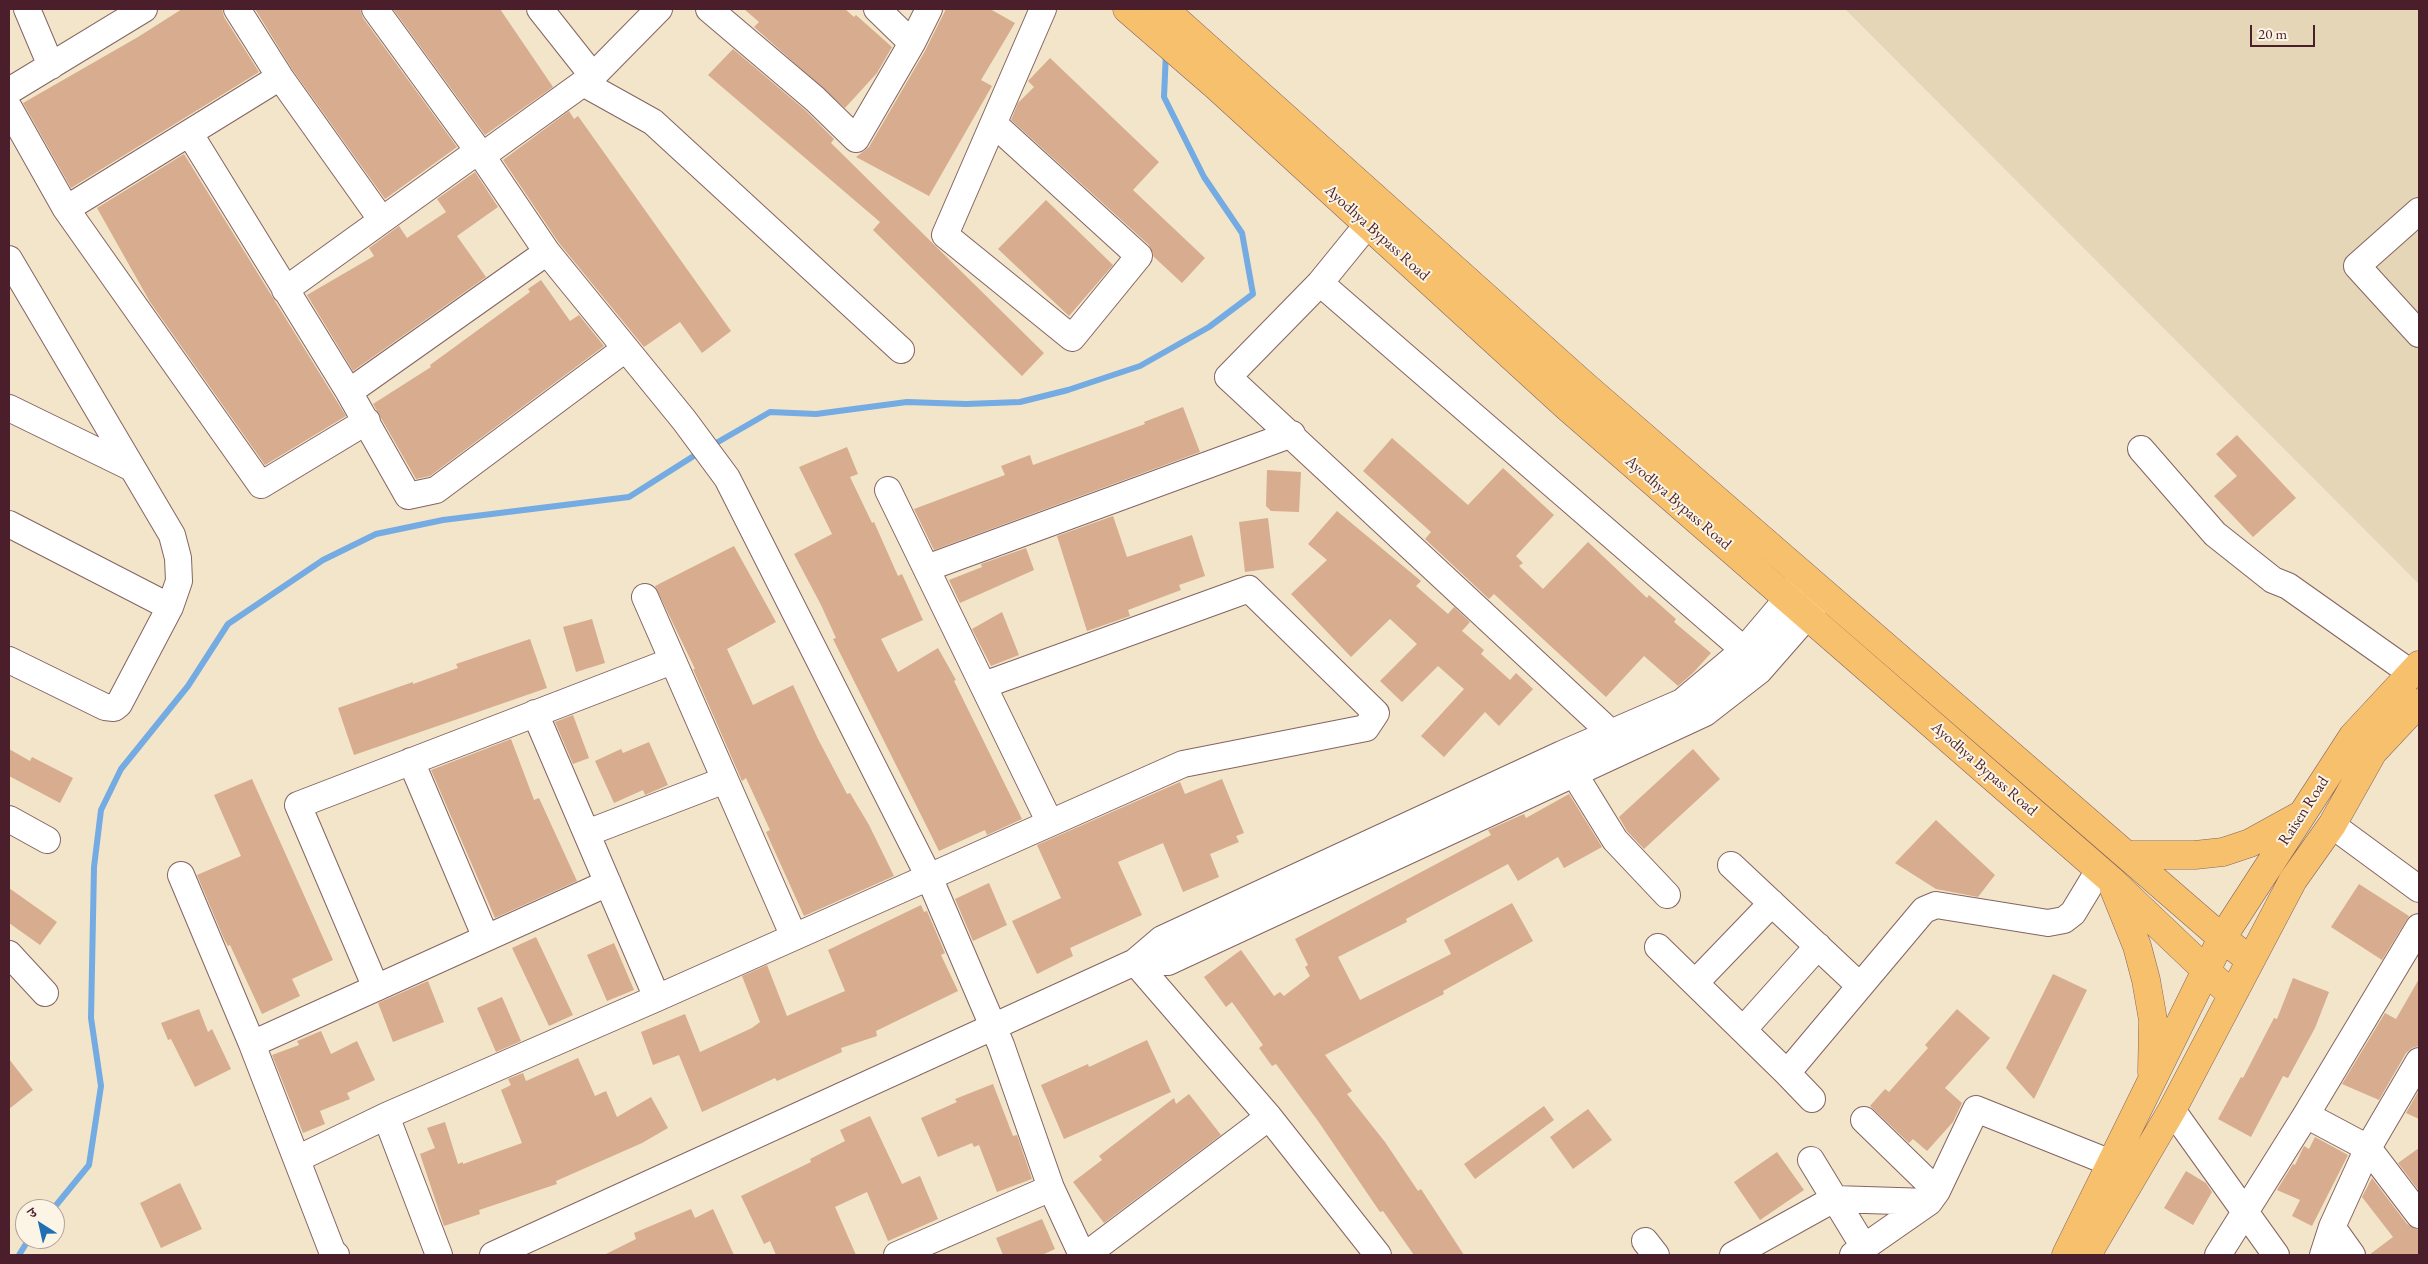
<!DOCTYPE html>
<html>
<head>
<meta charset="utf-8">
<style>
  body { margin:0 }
  #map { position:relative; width:2428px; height:1264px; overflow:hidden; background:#f2e5c9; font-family:"EB Garamond","Noto Serif Devanagari",serif }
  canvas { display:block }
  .frame { position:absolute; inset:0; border:10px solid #4a1f2b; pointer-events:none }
  .north { position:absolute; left:15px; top:1199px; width:50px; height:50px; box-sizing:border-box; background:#fcf5e5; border:1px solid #b59f9b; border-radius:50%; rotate:325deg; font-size:14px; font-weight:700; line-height:20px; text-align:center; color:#4a1f2b }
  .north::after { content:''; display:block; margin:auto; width:18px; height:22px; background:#1f6fb2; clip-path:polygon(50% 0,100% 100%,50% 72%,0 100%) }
  .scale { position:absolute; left:2250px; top:25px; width:65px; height:22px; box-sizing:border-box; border:2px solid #4a1f2b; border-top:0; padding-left:6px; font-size:15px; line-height:18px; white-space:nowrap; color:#4a1f2b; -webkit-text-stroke:4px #fcf5e5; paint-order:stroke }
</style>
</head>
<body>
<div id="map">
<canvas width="2428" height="1264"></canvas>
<div class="frame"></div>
<div class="north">उ</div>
<div class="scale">20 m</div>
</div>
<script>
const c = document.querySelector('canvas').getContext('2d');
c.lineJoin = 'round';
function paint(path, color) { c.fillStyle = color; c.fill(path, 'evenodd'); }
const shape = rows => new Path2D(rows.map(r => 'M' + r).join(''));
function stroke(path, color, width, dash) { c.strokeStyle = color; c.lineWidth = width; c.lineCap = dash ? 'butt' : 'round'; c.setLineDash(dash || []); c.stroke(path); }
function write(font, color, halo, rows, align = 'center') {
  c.font = font + ' "EB Garamond",serif'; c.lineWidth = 4; c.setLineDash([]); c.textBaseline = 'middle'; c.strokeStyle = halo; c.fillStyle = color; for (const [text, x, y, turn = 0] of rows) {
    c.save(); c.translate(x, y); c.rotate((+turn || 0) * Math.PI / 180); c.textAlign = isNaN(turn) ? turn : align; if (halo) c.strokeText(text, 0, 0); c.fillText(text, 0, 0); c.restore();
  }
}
const built = shape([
  [1845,9,2419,9,2419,584]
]);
const stream = shape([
  [711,446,770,412,816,414,907,402,966,404,1020,402,1068,390,1140,366,1209,327,1253,294,1242,233,1204,177,1164,97,1166,52],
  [53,1209,89,1165,101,1086,91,1018,94,867,101,810,121,769,188,686,228,624,323,560,376,534,443,520,629,497,700,452],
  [19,1255,29,1239]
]);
const building = shape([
  [182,9,222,9,224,17,259,72,71,188,23,103,138,37],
  [255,9,360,9,363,18,457,147,385,199,292,69],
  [393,9,500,9,553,87,485,135],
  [744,9,845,9,854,17,856,15,892,47,877,73,845,108,754,27,759,22],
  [946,9,990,9,1015,23,981,80,992,86,929,196,856,157,869,147,925,51],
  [733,49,805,110,834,139,831,143,1044,353,1022,376,873,230,880,222,708,75],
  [1050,58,1159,162,1133,190,1205,258,1182,283,1154,257,1149,245,1011,120,1018,103,1034,87,1028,81],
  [569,111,574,119,578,116,731,331,702,353,680,322,644,347,559,243,503,160],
  [184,154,346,416,265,465,150,302,97,208],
  [475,172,498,207,457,236,486,277,353,371,307,295,374,256,369,248,399,226,407,238,446,212,437,199],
  [1046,200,1113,265,1069,316,998,249],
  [541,280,570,321,579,315,604,346,430,476,416,479,373,404,431,367,430,365,530,292,528,289],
  [1183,407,1200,452,934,550,914,509,1005,475,1001,466,1030,455,1033,465,1145,424,1144,422],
  [2237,435,2296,498,2253,537,2214,496,2237,476,2216,454],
  [1392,438,1468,505,1503,468,1554,515,1516,556,1523,563,1519,566,1543,589,1588,542,1647,598,1649,595,1676,619,1674,622,1711,653,1693,673,1678,686,1644,656,1606,697,1494,594,1489,599,1474,585,1425,539,1431,532,1363,471],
  [847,447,858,474,850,477,872,523,874,522,898,576,902,574,923,620,881,639,898,672,938,648,956,680,954,681,1022,819,987,835,985,830,939,851,833,639,836,638,821,605,794,554,832,534,799,467],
  [1267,470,1301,472,1299,512,1271,511,1266,506],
  [1337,511,1421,581,1416,586,1448,614,1454,607,1470,622,1462,631,1484,650,1481,654,1510,680,1516,673,1533,689,1499,726,1485,712,1444,757,1421,736,1464,689,1438,666,1402,702,1380,681,1417,644,1390,619,1351,657,1291,594,1327,560,1308,544],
  [1113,516,1127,557,1192,535,1205,576,1179,585,1181,590,1128,610,1130,616,1087,631,1057,536],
  [1268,518,1274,568,1245,572,1239,522],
  [734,546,776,622,727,649,753,705,793,685,818,739,847,794,850,793,869,825,894,876,804,916,766,832,770,830,746,778,742,781,693,669,695,669,655,586],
  [1026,548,1034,570,960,603,949,580,982,567,981,564],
  [1002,612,1019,655,991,666,972,629],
  [592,619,605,663,576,672,563,627],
  [530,639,547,688,354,755,338,708,413,682,413,684,458,668,456,664],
  [573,715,589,758,573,764,555,722],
  [511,739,534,800,539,798,577,881,495,918,431,770],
  [649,742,668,785,645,795,643,790,614,803,595,761,621,749,623,753],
  [9,749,30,761,32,757,73,778,60,803,9,776],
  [1693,749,1720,779,1644,849,1627,831,1619,817],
  [252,779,333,960,292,979,300,996,262,1014,230,945,228,946,224,939,197,875,241,856,214,795],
  [1222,779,1244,833,1236,836,1239,842,1210,854,1219,877,1183,892,1163,843,1118,862,1142,915,1070,948,1073,956,1037,974,1012,921,1061,898,1037,845,1180,782,1185,794],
  [1569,794,1602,847,1564,868,1558,857,1518,881,1508,864,1406,919,1407,922,1338,957,1360,1000,1451,954,1444,940,1512,903,1533,941,1443,991,1444,994,1325,1055,1352,1091,1347,1094,1385,1142,1418,1191,1421,1189,1464,1255,1414,1255,1383,1211,1380,1212,1318,1121,1276,1064,1272,1066,1259,1048,1263,1045,1232,1002,1226,1007,1204,977,1241,950,1274,996,1280,992,1284,996,1310,976,1305,967,1308,965,1295,939,1491,835,1488,830,1490,829,1524,814,1526,818],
  [1936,820,1995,875,1978,897,1936,889,1895,863],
  [989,883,1007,925,973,941,955,899],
  [2359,884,2409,916,2382,960,2331,927],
  [9,888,57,922,40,945,9,923],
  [921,905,924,912,927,911,945,953,941,955,958,991,876,1031,877,1036,841,1048,842,1052,777,1081,775,1078,702,1112,679,1055,653,1065,641,1032,685,1014,700,1052,752,1028,760,1022,742,976,767,965,787,1016,845,991,828,950],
  [536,937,573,1015,549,1026,512,948],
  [614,943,634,990,607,1001,587,955],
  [2053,974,2087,990,2034,1099,2006,1068],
  [2293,978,2329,992,2315,1028,2288,1078,2283,1076,2251,1137,2218,1119,2241,1077,2243,1078,2274,1018,2277,1019],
  [2419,979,2419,1046,2412,1048,2406,1053,2379,1100,2342,1084,2385,1013,2396,1019],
  [428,981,444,1022,393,1042,378,1003],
  [502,997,521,1041,496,1052,477,1008],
  [199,1009,208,1032,212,1029,231,1069,195,1087,171,1039,168,1040,161,1023],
  [1957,1009,1990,1038,1945,1088,1962,1103,1953,1122,1927,1151,1913,1139,1909,1143,1870,1106,1885,1089,1889,1092,1896,1084,1928,1048,1925,1045],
  [321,1031,331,1054,357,1041,375,1080,347,1093,350,1099,320,1111,325,1124,303,1133,272,1055,299,1045,297,1041],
  [1147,1040,1171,1092,1064,1139,1041,1085,1088,1064,1089,1067],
  [578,1058,595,1096,606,1091,617,1117,651,1097,668,1128,642,1143,556,1181,557,1184,479,1210,480,1214,444,1226,420,1154,435,1148,427,1128,445,1122,458,1164,463,1162,463,1164,522,1143,501,1090,511,1085,508,1079,523,1073,526,1081],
  [9,1059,33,1090,9,1109],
  [993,1084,1013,1136,1017,1135,1032,1179,997,1192,979,1145,974,1147,972,1143,938,1157,921,1118,957,1102,955,1099],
  [2419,1090,2419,1119,2406,1113],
  [1189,1094,1221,1135,1104,1223,1073,1182,1102,1160,1099,1156,1174,1098,1176,1104],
  [1544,1106,1554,1120,1475,1179,1464,1164],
  [1588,1109,1612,1140,1573,1169,1550,1137],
  [870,1116,902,1184,920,1176,938,1219,888,1241,867,1192,835,1207,856,1255,776,1255,770,1241,764,1244,741,1196,811,1162,810,1159,845,1141,840,1130],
  [2315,1137,2348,1155,2312,1226,2292,1216,2300,1200,2277,1190,2293,1164,2295,1165,2304,1146,2309,1149],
  [2419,1148,2419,1191,2398,1163],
  [1777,1152,1804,1190,1760,1220,1734,1182],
  [2186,1171,2206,1183,2212,1192,2193,1225,2164,1208],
  [2372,1178,2407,1224,2419,1230,2419,1255,2369,1255,2393,1237,2362,1197],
  [180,1183,202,1229,161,1248,140,1203],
  [691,1209,695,1218,713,1209,734,1255,604,1255,636,1239,634,1233],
  [1042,1219,1055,1249,1042,1255,1003,1255,996,1238]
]);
const minor = shape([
  [27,9,51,66],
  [237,9,280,77,381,219],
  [375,9,482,156,547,252,684,420,727,478,929,877,1001,1045,1051,1188,1082,1255],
  [540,9,593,76],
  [709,9,815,99,856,139,912,43,929,9],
  [877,9,912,43],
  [583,83,653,122,901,350],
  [9,91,144,9],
  [9,108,66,209,261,485,367,421],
  [994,124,1139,256,1072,338,945,235,1043,9],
  [190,134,349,392,408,496,436,490,625,349],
  [482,156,593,76,659,9],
  [66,209,280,77],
  [2419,211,2357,266,2419,334],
  [1368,224,1320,283,1228,377,1611,733,1620,745],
  [9,259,172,535,178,558,179,581,170,607,119,704,114,708,105,707,9,660],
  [1320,283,1744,650,1753,663],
  [285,290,478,151],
  [349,392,547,252],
  [9,408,130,467],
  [2141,449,2215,534,2273,580,2288,586,2411,673],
  [888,490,1050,823],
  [9,524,170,607],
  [927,568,1292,434],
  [645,597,794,937],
  [535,713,657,998],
  [1565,759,1615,840,1667,895],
  [411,761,486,938],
  [9,819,47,840],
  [2332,825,2419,889],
  [587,833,725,780],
  [1731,865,1860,986],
  [181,875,252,1044,332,1251,336,1255],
  [1658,947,1787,1073,1812,1099],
  [9,954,45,993],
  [1135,962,1168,962,1705,713,1759,671,1808,615,1820,598],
  [1135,962,1269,1117,1378,1255],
  [1695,983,1772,903],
  [376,988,298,805,672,661],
  [1743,1030,1818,946],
  [252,1044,608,883],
  [1787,1073,1924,910,1936,905,2048,923,2064,920,2073,913,2099,870],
  [2172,1110,2276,1255],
  [2306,1115,2368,1148,2419,1215],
  [386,1116,439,1255],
  [1864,1120,1937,1191],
  [297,1159,386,1116,657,998,1183,764,1366,728,1376,713,1249,589,984,685],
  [1811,1160,1864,1247],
  [2332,1227,2352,1255],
  [1645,1241,1656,1255],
  [493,1255,1135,962,1162,939,1562,754,1682,702,1744,650,1788,598,1800,580],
  [897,1255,1051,1188],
  [1086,1255,1269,1117],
  [1733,1255,1834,1199,1929,1202],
  [1853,1255,1929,1202,1937,1191,1976,1109,2111,1163],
  [2218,1255,2306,1115,2419,927],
  [2323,1255,2332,1227,2368,1148,2419,1061]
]);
const major = shape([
  [1127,9,1217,87,1566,406,2111,880,2232,995],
  [1164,9,1585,386,2222,938,2250,960],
  [2127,855,2195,855,2223,852,2250,843,2299,816],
  [2114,889,2137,946,2146,980,2153,1020,2152,1072],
  [2066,1255,2222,938,2353,736,2419,665],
  [2087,1255,2172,1110,2293,880,2332,825,2373,752,2419,703]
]);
const streetNames = [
  ["Ayodhya Bypass Road",1377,233,42],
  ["Ayodhya Bypass Road",1678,503,41],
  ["Ayodhya Bypass Road",1984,769,41],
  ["Raisen Road",2304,811,-57]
];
paint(built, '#e4d6b7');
stroke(stream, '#73abe2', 6);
paint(building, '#d8ac8f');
stroke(minor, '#856462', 28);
stroke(major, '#856462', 29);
stroke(minor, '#fff', 26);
stroke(major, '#f7c06c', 28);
write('16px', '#4a1f2b', '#fcf5e5', streetNames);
</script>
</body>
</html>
